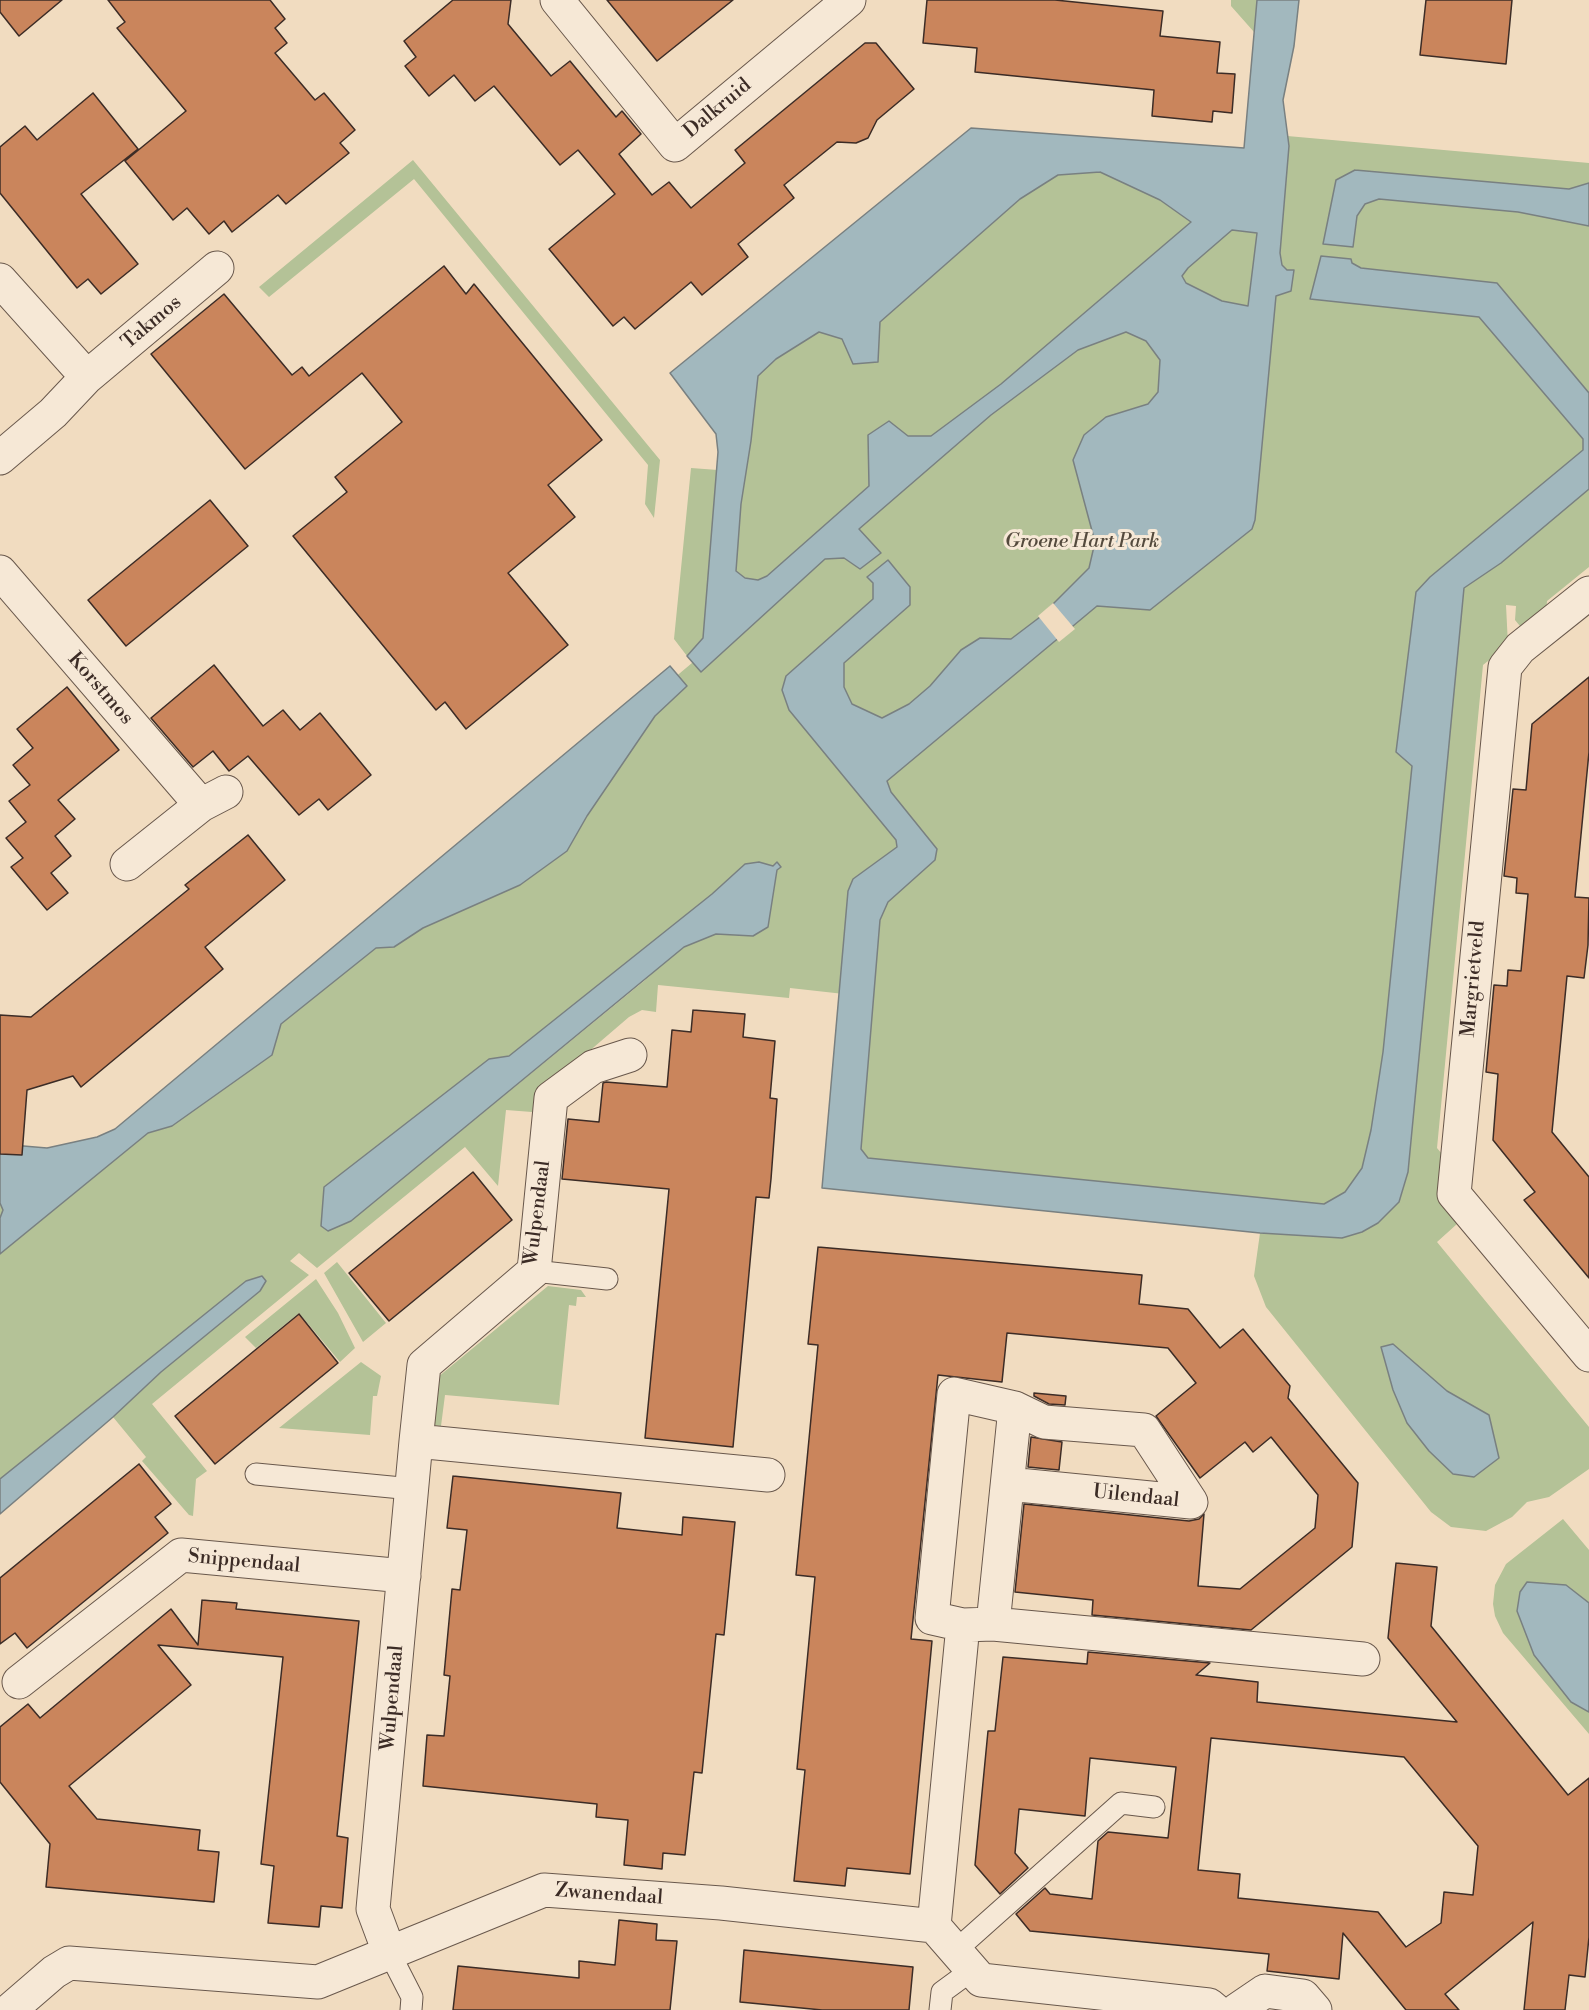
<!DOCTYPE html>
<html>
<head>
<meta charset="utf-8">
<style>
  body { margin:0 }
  canvas { display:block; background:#f1dcc0 }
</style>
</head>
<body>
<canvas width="1589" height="2010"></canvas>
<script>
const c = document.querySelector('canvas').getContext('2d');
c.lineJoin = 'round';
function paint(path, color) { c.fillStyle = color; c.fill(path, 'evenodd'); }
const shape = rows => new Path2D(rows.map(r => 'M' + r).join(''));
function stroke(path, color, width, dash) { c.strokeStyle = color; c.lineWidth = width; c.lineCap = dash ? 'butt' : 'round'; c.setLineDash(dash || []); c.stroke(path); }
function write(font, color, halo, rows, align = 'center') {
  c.font = font + ' "Libre Bodoni",serif'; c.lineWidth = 6; c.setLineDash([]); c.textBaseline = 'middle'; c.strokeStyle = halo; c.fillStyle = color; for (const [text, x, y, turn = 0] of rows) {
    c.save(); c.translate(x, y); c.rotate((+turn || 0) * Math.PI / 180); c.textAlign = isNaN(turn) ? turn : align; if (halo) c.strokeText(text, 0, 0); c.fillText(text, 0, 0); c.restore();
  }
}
const green = shape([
  [1231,0,1257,0,1254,32,1231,6],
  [1265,134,1589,163,1589,567,1547,601,1546,613,1524,631,1515,620,1516,606,1506,605,1508,645,1483,665,1437,1148,1447,1160,1443,1200,1457,1224,1437,1242,1589,1427,1589,1469,1549,1497,1527,1502,1512,1517,1486,1531,1451,1527,1431,1512,1266,1307,1254,1276,1260,1233,1342,1238,1399,1202,1408,1172,1457,653,1387,1180,1342,1220,833,1171,844,994,790,988,789,998,658,985,656,1012,642,1010,629,1017,538,1095,532,1112,506,1110,498,1186,465,1147,317,1268,299,1253,290,1261,309,1275,152,1404,207,1471,196,1479,193,1516,189,1515,142,1461,146,1457,113,1417,161,1372,0,1494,0,1164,76,1172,384,922,711,647,728,405,717,370,984,152,1253,171],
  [653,973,644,981,351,1221],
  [413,160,660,460,654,518,645,504,648,465,414,179,269,297,259,287],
  [691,468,718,470,703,638,687,656,674,639],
  [337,1262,386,1323,363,1342,324,1273],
  [316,1279,338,1313,355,1348,340,1362,299,1313,256,1348,245,1337],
  [548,1286,581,1290,586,1297,577,1297,576,1306,569,1305,559,1405,445,1395,441,1426,433,1425,438,1377],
  [361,1362,381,1376,377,1396,373,1396,370,1435,279,1428],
  [1563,1519,1589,1550,1589,1734,1503,1633,1495,1616,1493,1604,1495,1585,1506,1564]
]);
const water = shape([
  [1257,0,1299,0,1294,46,1283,100,1289,146,1280,253,1282,265,1287,270,1294,270,1291,291,1276,296,1255,520,1252,529,1150,610,1097,606,887,781,891,792,937,849,935,860,888,902,880,920,861,1149,868,1158,1324,1204,1345,1192,1362,1168,1371,1130,1383,1052,1412,766,1396,752,1416,592,1430,577,1583,450,1583,439,1479,317,1310,299,1321,256,1351,259,1352,263,1361,268,1497,283,1589,393,1589,489,1501,563,1464,588,1408,1172,1399,1202,1378,1223,1362,1232,1342,1238,1260,1233,822,1188,848,891,853,879,897,847,896,840,789,710,782,690,786,676,873,599,873,583,867,577,888,560,910,587,910,605,844,663,844,687,852,704,882,718,909,704,930,686,961,650,980,638,1011,639,1040,617,1089,568,1095,542,1073,460,1084,435,1106,417,1148,404,1158,392,1160,360,1146,341,1126,332,1078,350,991,415,859,529,881,553,860,569,844,558,825,559,701,672,687,656,703,638,718,452,716,434,670,373,971,128,1244,148,1257,0],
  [1100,172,1160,200,1191,222,1001,384,931,436,908,436,889,421,868,435,869,486,767,576,758,580,745,578,736,571,741,504,751,441,758,376,776,359,819,332,842,339,853,364,878,362,880,322,1020,199,1058,175,1100,172],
  [1232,230,1257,233,1248,306,1222,301,1186,283,1182,276,1188,268,1232,230],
  [1355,170,1569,189,1589,183,1589,226,1518,212,1379,199,1365,204,1357,216,1353,247,1323,244,1336,180,1355,170],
  [670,666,687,686,655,716,587,816,567,851,520,885,423,928,394,947,376,948,281,1024,272,1055,172,1126,148,1133,0,1254,0,1218,3,1210,0,1203,0,1144,47,1148,97,1137,115,1129,670,666],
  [759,862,773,866,777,862,781,867,777,870,768,927,753,936,716,934,684,947,351,1221,328,1231,321,1226,324,1187,489,1059,509,1056,712,894,745,864,759,862],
  [262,1276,266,1281,260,1291,161,1372,113,1417,0,1514,0,1479,246,1281,262,1276],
  [1393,1344,1447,1391,1489,1415,1499,1458,1474,1477,1453,1474,1429,1451,1407,1423,1393,1390,1381,1347,1393,1344],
  [1527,1582,1566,1585,1589,1603,1589,1712,1571,1702,1534,1655,1517,1611,1520,1592,1527,1582]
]);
const pier = shape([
  [1053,603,1075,629,1059,642,1038,616]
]);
const building = shape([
  [0,0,62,0,19,36,0,12,0,0],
  [108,0,270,0,285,19,275,28,287,43,275,53,315,100,324,93,355,130,340,143,349,153,286,204,278,195,232,232,224,221,209,234,187,208,173,220,125,161,186,111,117,28,125,22,108,0],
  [453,0,511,0,508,24,551,76,570,61,616,117,622,111,641,134,619,154,652,195,669,182,691,208,745,163,735,150,865,43,876,43,914,89,877,120,868,138,856,143,837,142,784,185,794,198,738,244,748,257,702,295,691,282,635,329,624,317,613,326,549,249,615,194,578,150,560,165,494,86,475,101,454,75,429,96,405,66,416,57,404,41,453,0],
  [607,0,733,0,657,61,607,0],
  [927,0,1055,0,1163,11,1160,36,1220,42,1217,73,1235,74,1232,113,1213,111,1212,122,1152,116,1154,90,975,72,977,48,923,43,927,0],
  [1426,0,1512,0,1506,64,1420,55,1426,0],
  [93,93,138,149,81,194,138,264,101,294,88,279,77,288,0,193,0,147,25,126,37,140,93,93],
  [444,266,466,294,474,284,602,440,548,485,575,517,508,573,568,645,466,729,445,702,436,710,293,536,347,492,335,477,402,422,362,373,245,469,151,354,224,294,292,375,302,367,309,376,444,266],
  [210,500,248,546,126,646,88,600,210,500],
  [214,665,263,726,283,710,300,730,320,713,371,775,328,810,319,799,299,815,248,756,229,771,213,751,193,767,151,718,214,665],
  [1589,677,1589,752,1575,897,1589,898,1588,945,1584,978,1567,976,1552,1132,1589,1177,1589,1278,1524,1200,1535,1192,1493,1140,1498,1074,1486,1072,1494,985,1507,986,1508,970,1521,971,1528,894,1516,893,1517,878,1504,876,1513,789,1526,790,1532,724,1589,677],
  [67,687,119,750,58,800,75,819,55,836,71,856,51,873,68,893,47,910,11,867,23,858,6,838,26,822,9,801,30,785,13,765,33,748,17,729,67,687],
  [248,835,285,880,205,947,223,969,81,1087,73,1076,27,1090,22,1155,0,1154,0,1015,31,1017,189,889,185,885,248,835],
  [693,1010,745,1014,743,1037,775,1041,770,1098,777,1099,771,1179,769,1198,756,1197,733,1447,645,1438,669,1189,562,1179,568,1119,599,1122,603,1083,606,1082,667,1087,672,1030,691,1032,693,1010],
  [473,1172,512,1220,389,1321,349,1273,473,1172],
  [818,1247,1142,1275,1139,1304,1188,1309,1220,1348,1243,1329,1290,1386,1288,1398,1358,1483,1352,1547,1251,1630,1092,1615,1093,1600,1015,1592,1024,1504,1189,1521,1199,1519,1204,1514,1198,1586,1240,1589,1315,1528,1318,1495,1271,1437,1253,1452,1245,1442,1200,1478,1156,1416,1196,1383,1168,1348,1007,1333,1002,1382,938,1375,911,1639,932,1641,910,1874,847,1868,845,1886,794,1881,805,1770,797,1769,815,1577,796,1575,818,1345,808,1344,818,1247],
  [299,1314,338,1363,215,1464,175,1416,299,1314],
  [1034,1393,1066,1396,1065,1405,1049,1404,1034,1396,1034,1393],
  [1031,1437,1062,1442,1059,1470,1028,1467,1031,1437],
  [139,1464,171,1504,155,1517,168,1533,27,1648,15,1633,0,1644,0,1578,139,1464],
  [453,1476,621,1493,617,1528,682,1535,683,1517,735,1522,724,1635,716,1634,702,1773,694,1772,685,1855,663,1853,662,1869,624,1865,628,1820,596,1817,597,1804,423,1786,427,1735,444,1736,450,1676,444,1675,452,1589,460,1590,467,1530,447,1528,453,1476],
  [1396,1563,1437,1567,1431,1626,1568,1795,1589,1778,1589,1937,1585,1977,1569,1975,1565,2010,1524,2010,1533,1922,1445,1994,1459,2010,1406,2010,1343,1933,1339,1979,1267,1971,1269,1954,1030,1931,1016,1914,1045,1888,1050,1894,1092,1899,1098,1841,1108,1832,1168,1838,1176,1767,1090,1758,1085,1816,1019,1809,1015,1853,1028,1868,1000,1894,975,1865,988,1731,995,1731,1003,1657,1087,1664,1088,1652,1210,1663,1196,1675,1258,1682,1257,1702,1457,1722,1388,1638,1396,1563],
  [1211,1738,1404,1757,1478,1846,1473,1895,1444,1892,1441,1923,1406,1947,1378,1912,1238,1898,1240,1874,1198,1870,1211,1738],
  [202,1600,237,1603,236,1609,359,1621,337,1836,348,1838,342,1908,321,1906,319,1927,268,1923,274,1866,261,1864,283,1657,158,1645,191,1685,69,1786,97,1819,200,1830,198,1850,219,1852,214,1902,46,1887,50,1844,0,1782,0,1727,28,1704,40,1718,171,1609,198,1645,202,1600],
  [619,1920,657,1924,656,1940,677,1941,670,2010,453,2010,458,1966,579,1978,579,1961,615,1965,619,1920],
  [744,1950,913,1967,909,2010,822,2010,740,2002,744,1950]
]);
const lane = shape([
  [534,1271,607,1279],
  [256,1474,412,1489],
  [955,1951,1121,1803,1154,1807],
  [389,1952,412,1997,411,2010],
  [940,2010,942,1992,972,1970]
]);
const street = shape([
  [557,0,675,145,849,0],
  [0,280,87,377,53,413,0,458],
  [87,377,217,268],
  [0,572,201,805,226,792],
  [1589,593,1520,648,1505,667,1454,1194,1589,1355],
  [127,864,201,805],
  [416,1441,424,1365,534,1271,551,1098,593,1067,630,1055],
  [1008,1484,1191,1502,1144,1430,1044,1422,1015,1408,954,1394,932,1618,963,1625,993,1624,1363,1659],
  [993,1624,1015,1408],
  [19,1682,181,1555,404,1576],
  [934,1926,963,1625],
  [389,1952,373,1909,416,1441,768,1475],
  [10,2010,54,1972,69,1963,318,1982,544,1890,721,1903,934,1926,981,1980,1209,2005,1215,2010],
  [1237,2010,1265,1991,1303,1996,1315,2010]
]);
const streetNames = [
  ["Dalkruid",718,109,-40],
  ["Takmos",152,323,-40],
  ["Korstmos",100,689,49],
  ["Margrietveld",1474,979,-85],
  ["Wulpendaal",538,1213,-83],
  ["Uilendaal",1136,1497,6],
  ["Snippendaal",244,1562,5],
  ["Wulpendaal",393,1698,-85],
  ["Zwanendaal",609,1895,4]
];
const parkNames = [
  ["Groene Hart Park",1082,542]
];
paint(green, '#b4c297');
paint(water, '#a2b8be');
stroke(water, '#798081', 1.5);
paint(pier, '#f1dcc0');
paint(building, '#ca855c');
stroke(building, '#3c2c26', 1.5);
stroke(lane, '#69584c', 23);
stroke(street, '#69584c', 35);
stroke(lane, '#f6e8d6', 21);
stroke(street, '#f6e8d6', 33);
write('20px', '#3c2c26', '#f6e8d6', streetNames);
write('italic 20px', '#544a3d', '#f6e8d6', parkNames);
</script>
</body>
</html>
